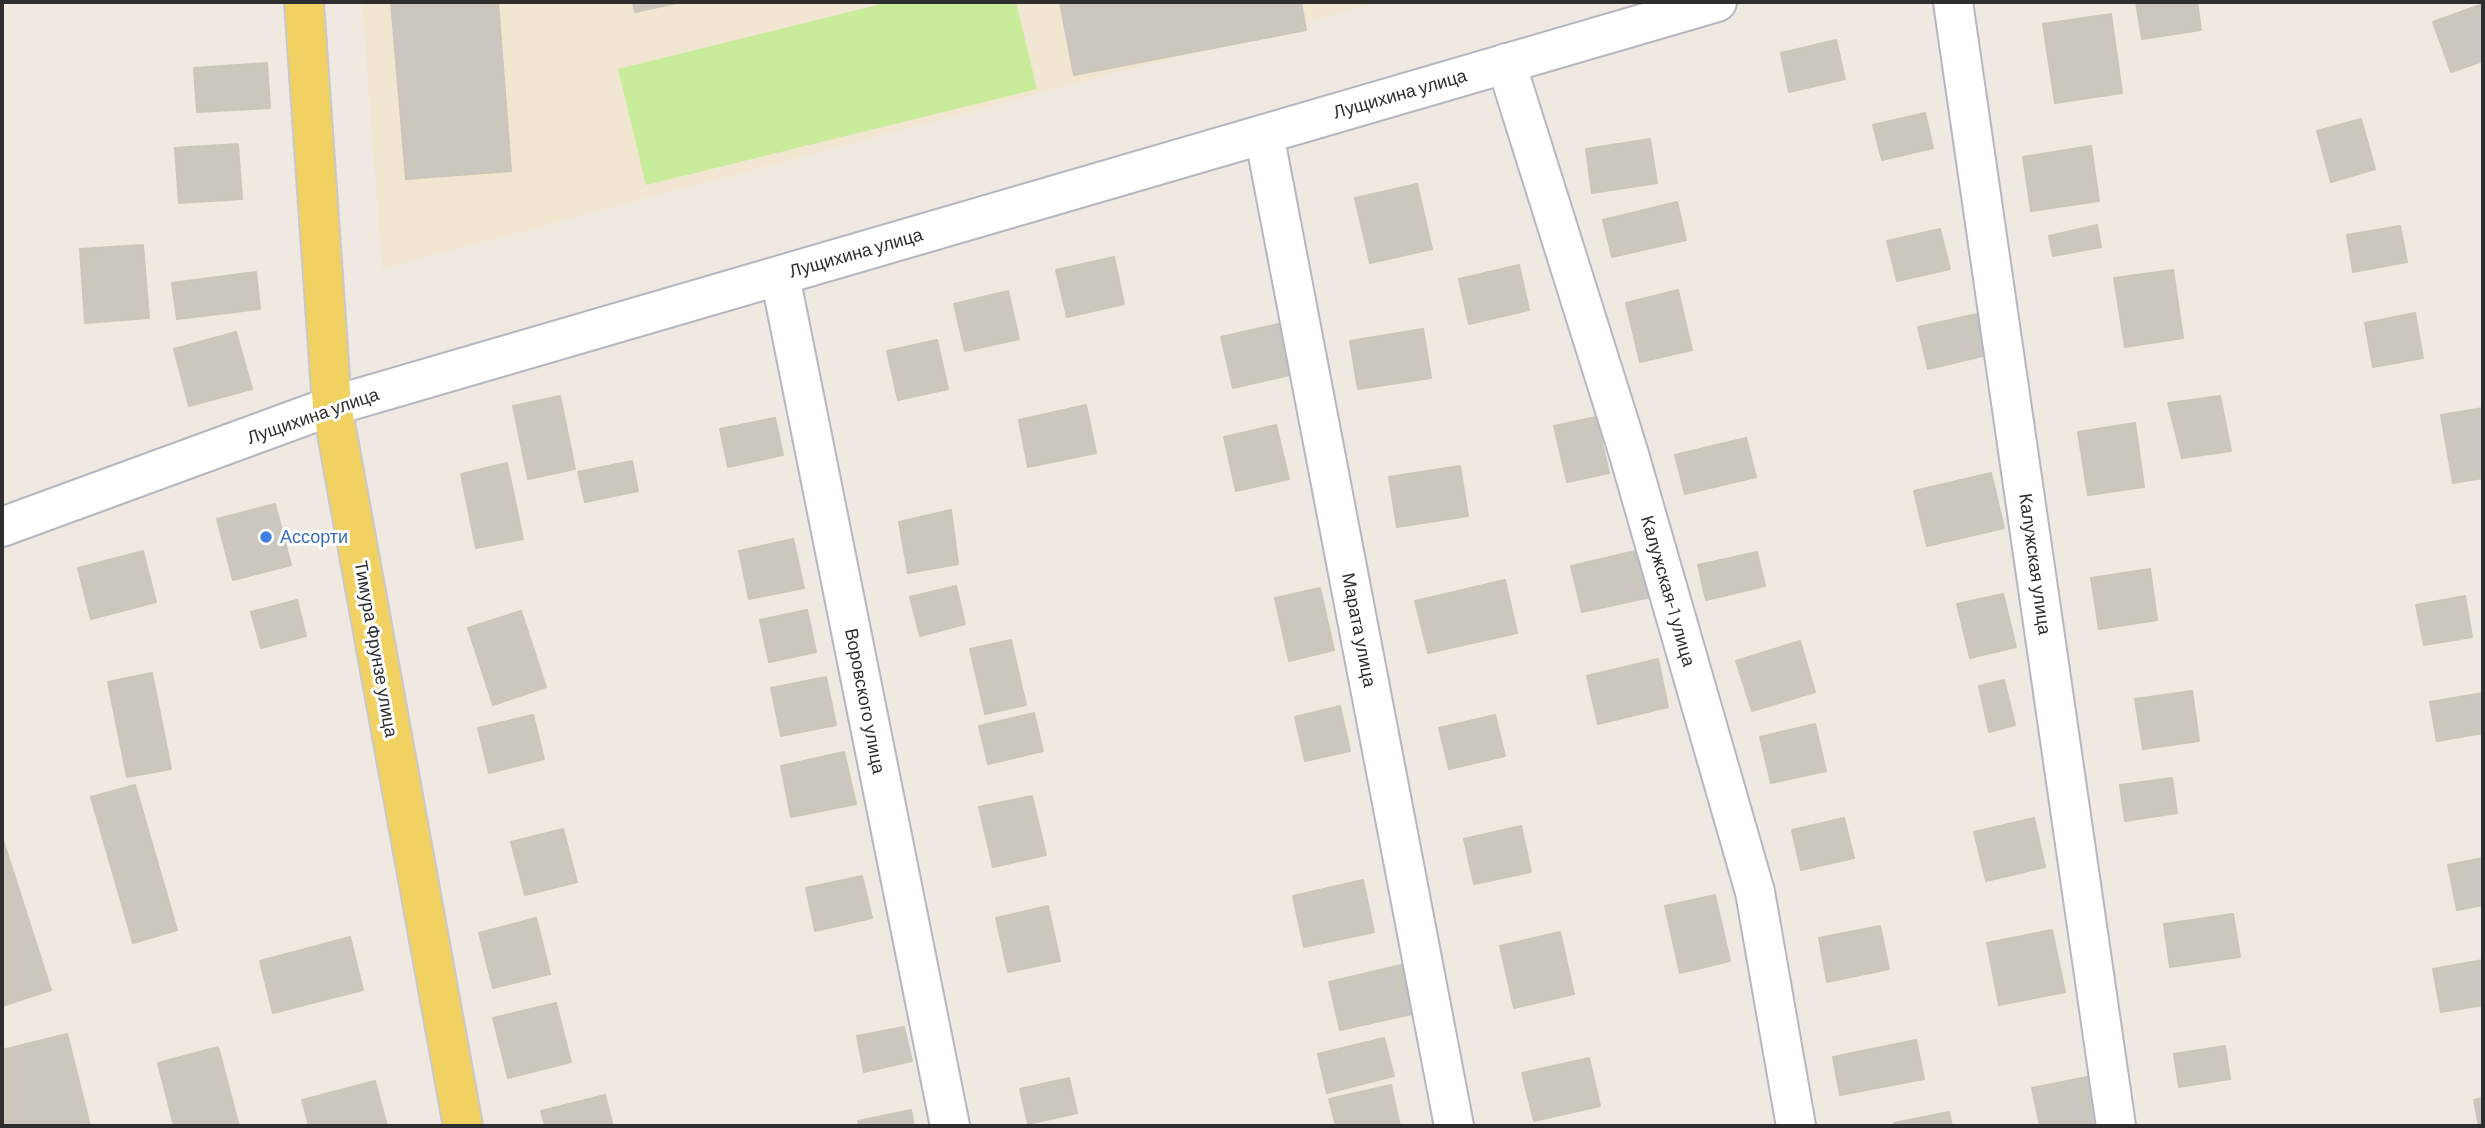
<!DOCTYPE html>
<html>
<head>
<meta charset="utf-8">
<style>
  body { margin:0 }
  #map { position:relative; width:2485px; height:1128px; overflow:hidden; background:#efe9e1; font-family:Barlow,sans-serif }
  canvas { display:block }
  .frame { position:absolute; inset:0; border:4px solid #2e2e2e; pointer-events:none }
</style>
</head>
<body>
<div id="map">
<canvas width="2485" height="1128"></canvas>
<div class="frame"></div>
</div>
<script>
const c = document.querySelector('canvas').getContext('2d');
c.lineJoin = 'round';
function paint(path, color) { c.fillStyle = color; c.fill(path, 'evenodd'); }
const shape = rows => new Path2D(rows.map(r => 'M' + r).join(''));
function stroke(path, color, width, dash) { c.strokeStyle = color; c.lineWidth = width; c.lineCap = dash ? 'butt' : 'round'; c.setLineDash(dash || []); c.stroke(path); }
function write(font, color, halo, rows, align = 'center') {
  c.font = font + ' Barlow,sans-serif'; c.lineWidth = 6; c.setLineDash([]); c.textBaseline = 'middle'; c.strokeStyle = halo; c.fillStyle = color; for (const [text, x, y, turn = 0] of rows) {
    c.save(); c.translate(x, y); c.rotate((+turn || 0) * Math.PI / 180); c.textAlign = isNaN(turn) ? turn : align; if (halo) c.strokeText(text, 0, 0); c.fillText(text, 0, 0); c.restore();
  }
}
const education = shape([
  [362,2,1381,2,382,269]
]);
const pitch = shape([
  [890,2,1016,2,1037,89,646,185,618,69]
]);
const building = shape([
  [391,2,498,2,511,171,406,179,391,2],
  [633,2,681,2,635,12,633,2],
  [1301,2,1306,30,1074,75,1060,3,1301,2],
  [2136,2,2197,2,2201,30,2142,39,2136,2],
  [2483,4,2483,61,2451,72,2433,22,2483,4],
  [2111,14,2122,93,2055,103,2043,24,2111,14],
  [1836,40,1845,79,1789,92,1781,53,1836,40],
  [267,63,270,108,197,112,194,68,267,63],
  [1925,113,1933,148,1882,160,1873,125,1925,113],
  [2361,119,2375,169,2331,182,2317,131,2361,119],
  [1650,139,1657,183,1592,193,1586,149,1650,139],
  [238,144,242,199,179,203,175,148,238,144],
  [2091,146,2099,201,2031,211,2023,157,2091,146],
  [1417,184,1432,249,1370,263,1355,198,1417,184],
  [1677,202,1686,240,1612,257,1603,220,1677,202],
  [2097,225,2101,247,2053,256,2049,236,2097,225],
  [2400,226,2407,262,2353,272,2347,235,2400,226],
  [1940,229,1950,269,1897,281,1887,241,1940,229],
  [143,245,149,318,85,323,80,249,143,245],
  [1114,257,1124,304,1067,317,1056,270,1114,257],
  [1519,265,1529,310,1469,324,1459,279,1519,265],
  [2173,270,2183,338,2125,347,2114,278,2173,270],
  [256,272,260,309,177,319,172,283,256,272],
  [1678,290,1692,350,1640,362,1626,303,1678,290],
  [1008,291,1019,339,965,351,954,304,1008,291],
  [2415,313,2423,358,2373,367,2365,323,2415,313],
  [1977,314,1987,355,1928,369,1918,327,1977,314],
  [1278,324,1290,375,1233,388,1221,337,1278,324],
  [1423,329,1431,378,1358,389,1350,341,1423,329],
  [236,332,252,389,189,406,174,349,236,332],
  [937,340,948,389,898,400,887,351,937,340],
  [560,396,575,469,528,479,513,406,560,396],
  [2220,396,2231,451,2182,458,2168,403,2220,396],
  [1086,405,1096,453,1028,467,1019,420,1086,405],
  [2483,408,2483,478,2453,483,2441,415,2483,408],
  [1596,417,1609,473,1567,482,1554,426,1596,417],
  [775,418,783,455,728,467,720,429,775,418],
  [2135,423,2144,487,2088,495,2078,432,2135,423],
  [1276,425,1289,479,1236,491,1224,437,1276,425],
  [1746,438,1756,477,1685,494,1675,455,1746,438],
  [632,461,638,491,585,502,578,472,632,461],
  [507,463,523,539,476,548,461,474,507,463],
  [1460,466,1468,516,1397,527,1389,477,1460,466],
  [1991,473,2004,528,1927,546,1914,491,1991,473],
  [275,504,291,565,233,580,217,519,275,504],
  [951,510,958,564,908,573,899,522,951,510],
  [793,539,804,588,749,599,739,551,793,539],
  [1644,549,1655,596,1582,612,1571,566,1644,549],
  [143,551,156,602,91,619,78,568,143,551],
  [1757,552,1765,586,1706,600,1698,565,1757,552],
  [2150,569,2157,620,2099,629,2091,578,2150,569],
  [1505,580,1517,633,1428,653,1415,601,1505,580],
  [956,586,965,624,920,636,910,597,956,586],
  [1320,588,1334,650,1289,661,1275,598,1320,588],
  [2003,594,2016,647,1970,658,1957,604,2003,594],
  [2465,596,2472,637,2424,645,2416,605,2465,596],
  [297,600,306,636,261,648,251,612,297,600],
  [807,610,816,652,769,662,760,620,807,610],
  [521,611,546,687,493,705,468,628,521,611],
  [1011,640,1026,705,985,714,970,649,1011,640],
  [1800,641,1815,692,1752,711,1736,661,1800,641],
  [1658,659,1668,707,1598,724,1587,676,1658,659],
  [152,673,171,769,127,777,108,682,152,673],
  [826,677,836,725,781,736,771,688,826,677],
  [2004,680,2015,725,1989,732,1979,686,2004,680],
  [2192,691,2199,741,2143,749,2135,699,2192,691],
  [2483,693,2483,733,2437,741,2430,702,2483,693],
  [1340,706,1350,751,1305,761,1295,717,1340,706],
  [1034,713,1043,751,988,764,979,726,1034,713],
  [533,715,544,759,489,773,478,728,533,715],
  [1495,715,1505,756,1449,769,1439,728,1495,715],
  [1815,724,1826,771,1771,783,1760,737,1815,724],
  [844,752,856,804,791,817,781,766,844,752],
  [2172,778,2177,813,2125,821,2120,785,2172,778],
  [135,785,177,930,133,943,91,797,135,785],
  [1032,796,1046,855,993,867,979,807,1032,796],
  [1844,818,1854,858,1801,870,1792,830,1844,818],
  [2034,818,2045,867,1986,881,1974,832,2034,818],
  [1521,826,1531,872,1474,884,1464,839,1521,826],
  [563,829,577,882,525,895,511,842,563,829],
  [2,837,51,990,2,1006,2,837],
  [2483,858,2483,905,2457,910,2448,865,2483,858],
  [862,876,872,918,815,931,806,888,862,876],
  [1363,880,1374,932,1304,947,1293,896,1363,880],
  [1715,895,1730,961,1680,973,1665,906,1715,895],
  [1048,906,1060,961,1008,972,996,918,1048,906],
  [2233,914,2240,957,2170,967,2164,924,2233,914],
  [536,918,550,974,493,988,479,933,536,918],
  [1880,926,1889,969,1827,982,1819,938,1880,926],
  [2052,930,2065,992,1999,1005,1987,943,2052,930],
  [1560,932,1574,994,1514,1008,1500,946,1560,932],
  [350,937,363,990,273,1013,260,961,350,937],
  [2483,960,2483,1005,2441,1012,2433,969,2483,960],
  [1401,965,1412,1014,1340,1030,1329,982,1401,965],
  [556,1003,571,1062,508,1078,493,1018,556,1003],
  [904,1027,912,1061,864,1072,857,1036,904,1027],
  [67,1034,90,1126,2,1126,2,1050,67,1034],
  [1384,1038,1394,1076,1327,1093,1318,1054,1384,1038],
  [1916,1040,1924,1079,1840,1095,1833,1057,1916,1040],
  [2225,1046,2230,1079,2179,1087,2174,1054,2225,1046],
  [218,1047,239,1126,174,1126,158,1063,218,1047],
  [1589,1058,1600,1106,1534,1121,1522,1073,1589,1058],
  [2092,1076,2102,1123,2084,1126,2040,1126,2032,1088,2092,1076],
  [1069,1078,1077,1113,1028,1124,1020,1089,1069,1078],
  [375,1081,387,1126,309,1126,302,1100,375,1081],
  [1391,1085,1400,1126,1336,1126,1329,1099,1391,1085],
  [605,1095,613,1126,545,1126,541,1111,605,1095],
  [2483,1098,2483,1126,2479,1126,2474,1100,2483,1098],
  [911,1110,914,1126,859,1126,858,1121,911,1110],
  [1949,1112,1952,1126,1895,1126,1894,1123,1949,1112]
]);
const minor = shape([
  [1953,2,2116,1126],
  [1506,63,1628,451,1755,892,1796,1126],
  [1264,134,1454,1126],
  [780,276,950,1126],
  [2,527,332,406,1717,2]
]);
const major = shape([
  [304,2,332,406,463,1126]
]);
const markers = [
  [266,537,7,"#3f7fe0"]
];
const streetNames = [
  ["Лущихина улица",1400,94,-16],
  ["Лущихина улица",856,253,-16],
  ["Лущихина улица",313,416,-19],
  ["Калужская улица",2035,564,82],
  ["Калужская-1 улица",1668,591,74],
  ["Марата улица",1359,630,79],
  ["Тимура Фрунзе улица",376,649,80],
  ["Воровского улица",865,701,79]
];
const shopNames = [
  ["Ассорти",280,537]
];
paint(education, '#f0e6d1');
paint(pitch, '#c9ec9a');
paint(building, '#cbc7bf');
stroke(building, '#cbc5ba', 2);
stroke(minor, '#b4b7c1', 42);
stroke(major, '#c9c9c9', 42);
stroke(minor, '#fff', 38);
stroke(major, '#f2d163', 38);
for (const [x, y, r, color] of markers) { const dot = new Path2D(); dot.arc(x, y, r, 0, 2 * Math.PI); c.fillStyle = color; c.fill(dot); stroke(dot, '#fff', 2.5); }
write('18px', '#2e2e2e', '#fff', streetNames);
write('18px', '#366cbe', '#fff', shopNames, 'left');
</script>
</body>
</html>
